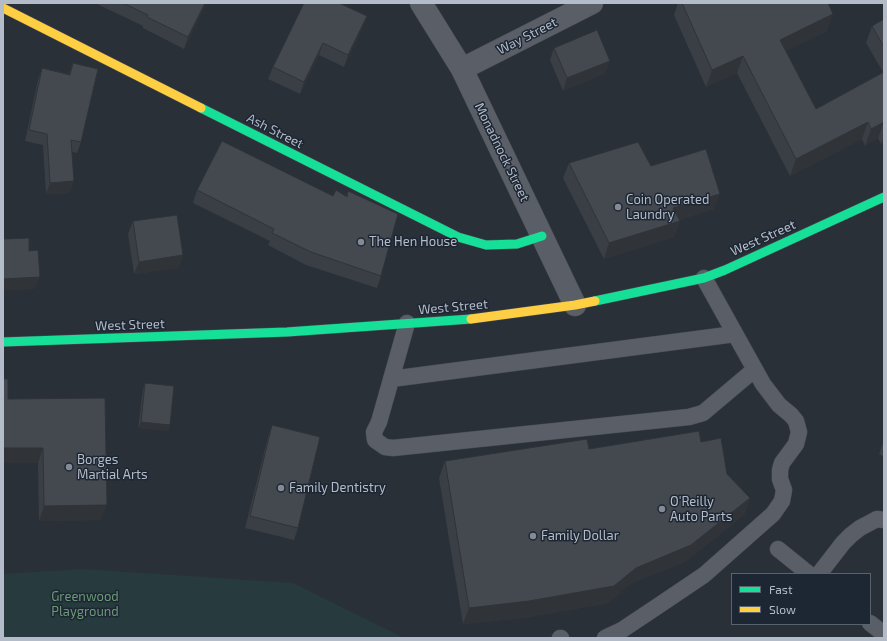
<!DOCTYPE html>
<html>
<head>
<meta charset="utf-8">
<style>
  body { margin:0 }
  #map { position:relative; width:887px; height:641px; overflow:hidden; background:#2a3038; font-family:"Exo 2",sans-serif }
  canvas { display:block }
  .frame { position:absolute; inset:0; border:4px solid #b4bcc9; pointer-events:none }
  .legend { position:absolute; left:731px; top:573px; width:140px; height:52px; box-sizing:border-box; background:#1d2633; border:1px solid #59626f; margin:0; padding:5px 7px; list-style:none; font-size:12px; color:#b4bcc9 }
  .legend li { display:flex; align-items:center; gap:8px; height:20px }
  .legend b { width:20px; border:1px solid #59626f }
</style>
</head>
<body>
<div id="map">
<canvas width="887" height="641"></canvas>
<div class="frame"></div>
<ul class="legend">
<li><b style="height:5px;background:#16e098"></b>Fast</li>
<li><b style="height:5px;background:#ffcf43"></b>Slow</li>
</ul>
</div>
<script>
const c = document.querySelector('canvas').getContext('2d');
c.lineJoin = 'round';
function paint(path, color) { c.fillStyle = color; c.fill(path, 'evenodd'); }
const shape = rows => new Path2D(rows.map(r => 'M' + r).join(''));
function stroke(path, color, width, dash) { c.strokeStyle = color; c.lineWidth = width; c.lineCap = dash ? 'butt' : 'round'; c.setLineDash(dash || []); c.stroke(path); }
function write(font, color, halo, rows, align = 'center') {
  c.font = font + ' "Exo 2",sans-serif'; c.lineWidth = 3; c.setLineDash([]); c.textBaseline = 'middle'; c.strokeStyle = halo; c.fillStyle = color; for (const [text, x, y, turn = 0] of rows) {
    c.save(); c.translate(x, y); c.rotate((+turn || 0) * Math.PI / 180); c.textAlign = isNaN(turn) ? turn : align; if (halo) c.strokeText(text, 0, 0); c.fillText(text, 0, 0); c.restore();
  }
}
const green = shape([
  [83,569,293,583,404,638,3,638,3,574]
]);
const lane = shape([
  [407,323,379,422,374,432,375,440,385,447,393,448,689,417,703,413,754,370],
  [391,379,735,334],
  [778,549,809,574],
  [819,574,843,543,851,535,860,528,877,519,884,520],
  [870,623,884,634],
  [560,638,561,638],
  [605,638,622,630,655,608,704,575,773,514,782,501,784,490,780,479,780,470,782,463,796,444,799,432,796,421,791,415,779,405,763,384,704,278]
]);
const street = shape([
  [421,3,462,69,575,305],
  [462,69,592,3]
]);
const fast = shape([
  [201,108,458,237,486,245,517,244,542,236],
  [595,301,704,278,725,270,884,197],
  [3,342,287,332,471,319]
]);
const slow = shape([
  [3,8,201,108],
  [471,319,575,305,595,301]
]);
const wall = shape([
  [95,3,206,3,184,49,143,28,143,26],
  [304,3,362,29,344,67,319,55,300,94,268,79,273,67],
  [678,3,828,3,827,31,786,51,816,109,883,72,866,43,872,26,884,19,884,143,881,144,878,138,865,146,862,139,790,176,737,73,706,87,674,15],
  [554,48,610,61,605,73,563,91,550,60],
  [73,63,81,142,77,153,72,152,70,193,46,194,43,145,25,141,38,80,42,68,69,74],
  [569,163,651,166,714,209,679,220,680,221,674,237,604,259,563,178],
  [197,190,333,196,346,196,348,191,381,276,377,288,306,265,268,245,270,241,193,203],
  [133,221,183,255,178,268,134,274,128,234],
  [3,379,8,399,101,520,39,521,38,463,3,463],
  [145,383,168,431,138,428,143,389],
  [272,425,298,528,294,540,245,528,268,437],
  [884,441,884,457,879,454],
  [701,442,727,474,750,498,744,515,685,562,630,584,608,603,523,618,463,624,439,478,445,461,589,449]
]);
const shadedWall = shape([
  [205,3,206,3,206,5,184,49,188,37],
  [833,14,827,31,774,57,780,40],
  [367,16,362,29,344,67,348,55],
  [323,43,319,55,300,94,304,82],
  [743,56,737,73,706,87,712,70],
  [610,61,605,73,563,91,567,78],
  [868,122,862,139,790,176,796,159],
  [884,122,878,138,865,146,871,129],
  [884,137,884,143,881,144],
  [74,181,70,193,46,194,50,183],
  [720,194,714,209,667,224,673,208],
  [680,221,674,237,604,259,609,243],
  [183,255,178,268,134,274,139,262],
  [40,277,35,289,3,291,3,279],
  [141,422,170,425,168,431,138,428],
  [3,448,43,448,38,463,3,463],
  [750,498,744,515,685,562,630,584,608,603,523,618,463,624,469,608,636,568],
  [107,505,101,520,39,521,44,506]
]);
const building = shape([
  [123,3,205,3,188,37,147,17,148,15,123,3],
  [304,3,339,3,367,16,348,55,323,43,304,82,273,67,304,3],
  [682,3,828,3,833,14,780,40,816,109,884,72,884,122,871,129,868,122,796,159,743,56,712,70,682,3],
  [884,19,884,47,872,26,884,19],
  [597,30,610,61,567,78,554,48,597,30],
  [73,63,98,69,81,142,71,140,74,181,50,183,47,134,29,130,42,68,70,75,73,63],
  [222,141,333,196,336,190,347,197,348,191,398,214,381,276,311,252,272,233,274,229,197,190,222,141],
  [638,142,651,166,706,149,720,194,673,208,680,221,609,243,569,163,638,142],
  [177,215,183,255,139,262,133,221,177,215],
  [29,238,29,251,38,250,40,277,3,279,3,239,29,238],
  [3,379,8,379,8,399,105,398,107,505,44,506,43,448,3,448,3,379],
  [145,383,174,386,170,425,141,422,145,383],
  [272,425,320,437,298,528,250,516,272,425],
  [699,431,701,442,721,438,727,474,750,498,691,545,636,568,614,586,529,601,469,608,445,461,587,439,589,449,699,431]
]);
const markers = [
  [618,207,4,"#848b96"],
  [361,242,4,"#848b96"],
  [69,467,4,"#848b96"],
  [281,488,4,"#848b96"],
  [662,509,4,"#848b96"],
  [533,536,4,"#848b96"]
];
const streetNames = [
  ["Way Street",527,36,-27],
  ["Ash Street",275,131,27],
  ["Monadnock Street",502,152,64],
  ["West Street",763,238,-24],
  ["West Street",453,307,-5],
  ["West Street",130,325,-2]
];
const poiNames = [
  ["Coin Operated",626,200],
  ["Laundry",626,215],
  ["The Hen House",369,242],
  ["Borges",77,460],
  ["Martial Arts",77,475],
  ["Family Dentistry",289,488],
  ["O'Reilly",670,502],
  ["Auto Parts",670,517],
  ["Family Dollar",541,536]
];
const parkNames = [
  ["Greenwood",85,597],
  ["Playground",85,612]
];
paint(green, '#273a3e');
stroke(lane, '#484c53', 17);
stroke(street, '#484c53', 23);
stroke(fast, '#484c53', 10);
stroke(slow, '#484c53', 10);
stroke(lane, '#5a5e66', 16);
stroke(street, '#5a5e66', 22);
stroke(fast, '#16e098', 9);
stroke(slow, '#ffcf43', 9);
paint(wall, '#3a3f45');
paint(shadedWall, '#303338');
paint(building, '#444950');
stroke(building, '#303338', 1);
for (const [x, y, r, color] of markers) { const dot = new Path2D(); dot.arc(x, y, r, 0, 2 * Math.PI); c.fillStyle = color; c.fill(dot); stroke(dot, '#1d2633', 1.5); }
write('13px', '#b4bcc9', '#1d2633', streetNames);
write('13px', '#b4bcc9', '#1d2633', poiNames, 'left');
write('13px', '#6b9a76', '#1d2633', parkNames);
</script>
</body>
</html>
